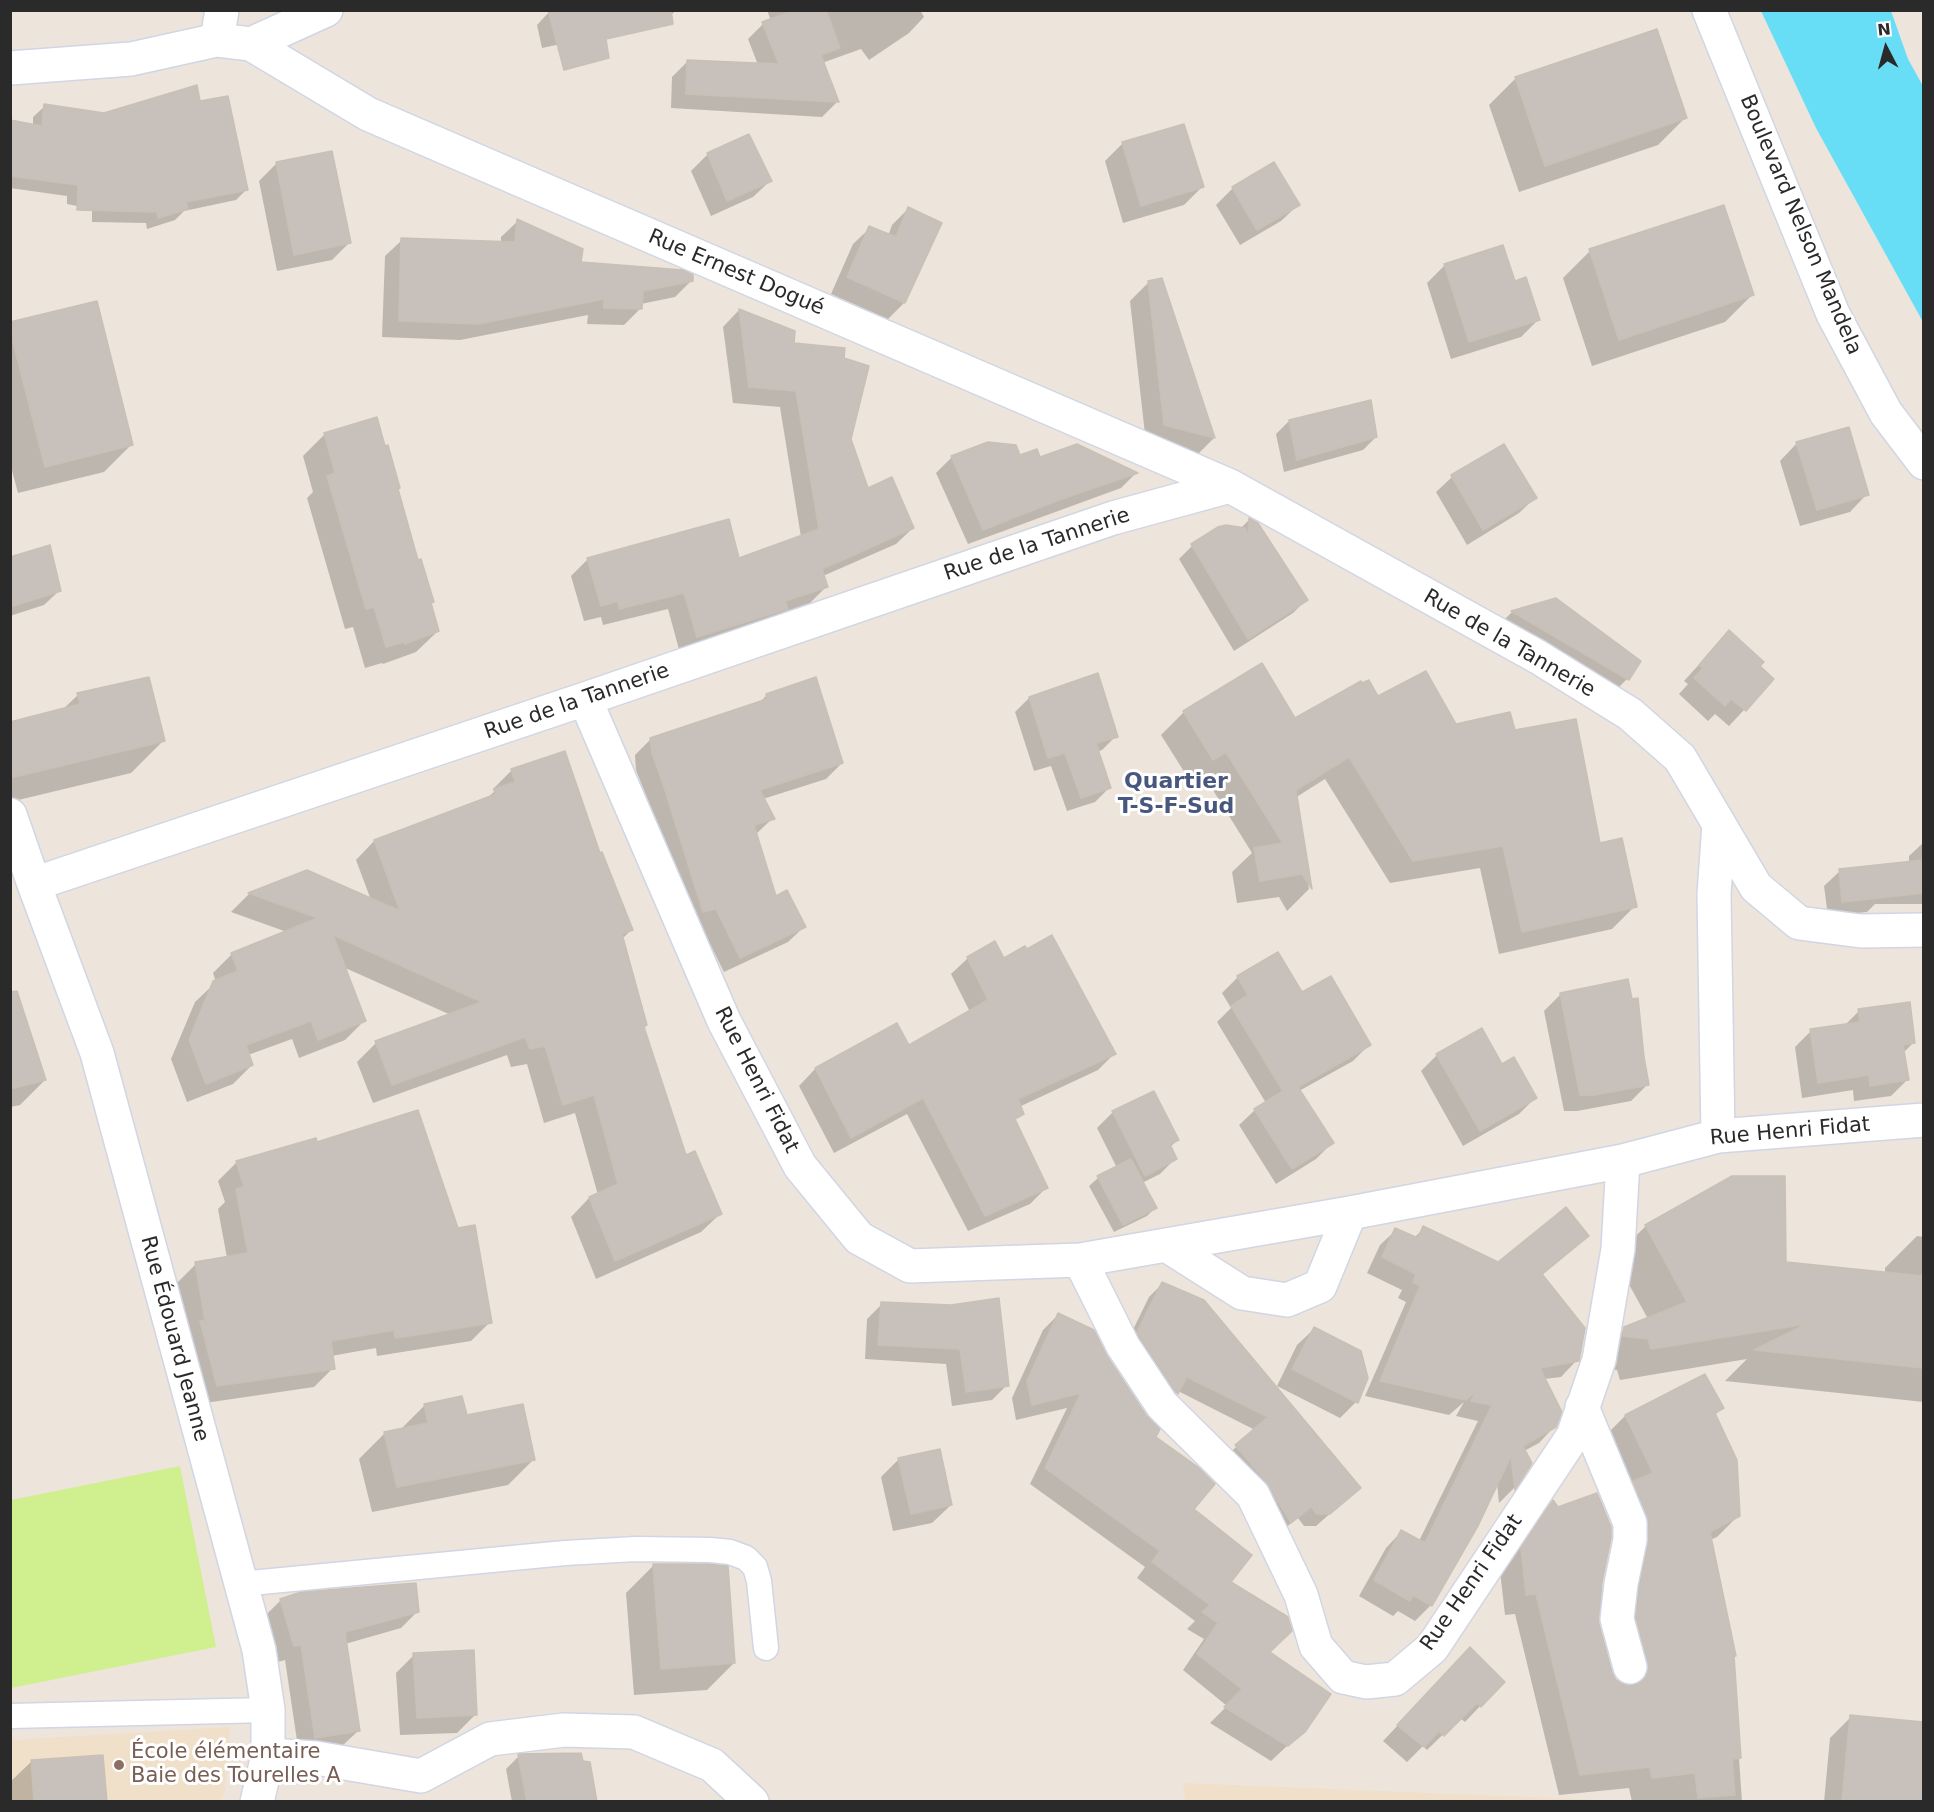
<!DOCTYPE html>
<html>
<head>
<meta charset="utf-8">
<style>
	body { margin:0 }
	#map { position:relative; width:1934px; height:1812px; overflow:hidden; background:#ede4db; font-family:"DejaVu Sans",sans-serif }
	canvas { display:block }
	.frame { position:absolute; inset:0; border:12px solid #2a2a2a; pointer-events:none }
	.north { position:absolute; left:1856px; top:18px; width:60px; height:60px; -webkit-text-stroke:4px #fff; paint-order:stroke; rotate:354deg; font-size:16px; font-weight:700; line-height:24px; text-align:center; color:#2a2a2a }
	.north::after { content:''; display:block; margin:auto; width:21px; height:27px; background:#2a2a2a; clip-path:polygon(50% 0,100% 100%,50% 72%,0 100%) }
</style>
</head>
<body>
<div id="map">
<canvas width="1934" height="1812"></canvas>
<div class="frame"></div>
<div class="north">N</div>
</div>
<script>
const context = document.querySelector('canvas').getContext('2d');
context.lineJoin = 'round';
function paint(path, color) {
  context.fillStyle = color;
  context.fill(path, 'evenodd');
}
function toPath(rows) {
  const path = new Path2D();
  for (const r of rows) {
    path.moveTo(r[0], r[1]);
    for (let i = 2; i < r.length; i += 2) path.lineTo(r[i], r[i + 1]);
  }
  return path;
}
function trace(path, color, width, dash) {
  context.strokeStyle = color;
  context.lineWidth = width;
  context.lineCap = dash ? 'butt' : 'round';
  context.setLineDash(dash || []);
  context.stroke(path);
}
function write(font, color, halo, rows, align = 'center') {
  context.font = font + ' "DejaVu Sans",sans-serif';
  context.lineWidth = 6;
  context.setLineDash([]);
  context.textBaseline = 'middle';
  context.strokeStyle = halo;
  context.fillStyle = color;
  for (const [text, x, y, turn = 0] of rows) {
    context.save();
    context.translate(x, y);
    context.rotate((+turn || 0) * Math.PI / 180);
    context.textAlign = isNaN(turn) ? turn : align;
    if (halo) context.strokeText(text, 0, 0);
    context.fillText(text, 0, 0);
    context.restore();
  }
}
paint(toPath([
	[230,1727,225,1790,221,1801,11,1802,11,1740],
	[1183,1783,1628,1801,1185,1802]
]), '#f0e0ca');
paint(toPath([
	[180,1466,216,1647,11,1688,11,1500]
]), '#d0ef8f');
paint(toPath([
	[1761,11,1891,11,1908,59,1923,86,1923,322,1816,128]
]), '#68def6');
paint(toPath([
	[551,10,676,10,665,22,542,48,537,25],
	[767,10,920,10,924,17,909,33,869,60,861,49,822,63,837,102,822,117,671,108,672,77,688,61,758,65,748,39,763,24,771,21],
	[1516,78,1685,118,1658,145,1519,192,1489,105],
	[199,103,247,189,236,200,184,211,175,220,147,229,146,223,92,222,92,209,67,204,67,196,10,188,10,121,33,126,33,117,45,106,104,115],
	[1123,143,1202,187,1184,205,1123,223,1105,161],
	[708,154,770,181,753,197,711,216,691,171],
	[276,164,349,243,332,260,277,271,259,181],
	[1274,164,1298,205,1281,221,1240,245,1216,205,1233,188],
	[908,209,904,303,888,319,831,294,853,244,870,228,888,236,892,225],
	[518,221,579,264,692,280,675,297,641,304,641,308,624,325,587,324,588,315,460,340,382,337,385,256,402,240,501,243,501,237],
	[1590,251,1752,295,1725,322,1592,366,1563,278],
	[1445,265,1514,282,1539,319,1521,337,1451,359,1427,283],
	[1161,280,1214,438,1196,456,1146,443,1130,301,1148,283],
	[739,310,793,332,792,344,842,359,849,439,867,490,913,528,896,544,823,576,826,587,810,603,784,612,770,625,680,653,668,609,603,625,601,617,584,621,571,576,588,559,738,560,801,537,780,407,733,403,723,327],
	[10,324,131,445,104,472,18,493,10,463],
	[376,419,438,631,416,652,383,664,382,663,365,668,353,627,345,629,307,498,313,492,303,456,324,435],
	[1289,421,1376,437,1363,450,1284,472,1276,434],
	[1797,443,1867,494,1850,512,1800,526,1780,461],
	[1503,446,1535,498,1519,513,1467,545,1436,492,1452,477],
	[952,457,1019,457,1136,473,1121,488,968,544,936,473],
	[1249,520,1306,600,1293,613,1234,651,1179,559,1192,546,1240,529],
	[10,558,60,590,44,605,10,616],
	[1556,600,1639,662,1627,679,1609,697,1495,629,1512,612],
	[1714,648,1758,667,1772,680,1729,726,1715,714,1708,721,1679,694,1688,684,1684,681],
	[78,695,163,741,131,773,10,802,10,724,62,710],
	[767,695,842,763,826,779,763,799,773,818,755,835,775,898,804,927,788,942,724,972,700,924,687,927,649,803,636,770,635,755,651,739,759,703],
	[1029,698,1116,736,1102,750,1097,752,1109,788,1095,802,1067,811,1051,766,1034,771,1015,712],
	[1377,698,1455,726,1514,732,1598,845,1635,906,1612,929,1499,954,1480,868,1390,883,1325,779,1295,798,1309,889,1287,911,1279,897,1237,903,1232,872,1252,853,1203,774,1190,781,1161,735,1184,712,1295,720],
	[512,770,599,855,631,930,622,939,642,1028,685,1157,720,1214,701,1232,596,1279,571,1217,589,1198,598,1195,575,1113,544,1123,527,1064,511,1067,507,1055,373,1103,357,1062,376,1043,451,1015,343,967,364,1021,345,1040,299,1058,292,1039,248,1055,252,1065,233,1084,187,1102,171,1059,195,1002,216,982,213,973,232,954,287,932,231,912,249,894,307,872,371,900,356,860,374,841,486,799,494,792,493,789],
	[1924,842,1924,904,1875,904,1867,912,1828,916,1824,886,1840,871,1909,863,1909,856],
	[1278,954,1302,994,1369,1045,1353,1061,1299,1091,1332,1143,1316,1159,1276,1184,1239,1125,1255,1110,1266,1103,1217,1022,1231,1008,1222,993,1237,978],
	[968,958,1003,960,1114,1054,1098,1070,1019,1107,1022,1113,1014,1121,1046,1188,1030,1204,968,1231,907,1114,834,1153,799,1086,815,1069,897,1025,908,1047,970,1012,951,974],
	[1626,980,1648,1084,1631,1101,1577,1111,1564,1111,1544,1011,1560,995],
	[10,1010,45,1080,20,1105,10,1107],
	[1859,1011,1914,1042,1903,1053,1907,1080,1891,1096,1854,1101,1853,1090,1802,1098,1795,1047,1811,1031,1844,1026],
	[1437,1055,1502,1066,1535,1098,1519,1114,1463,1146,1421,1071],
	[1113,1112,1178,1140,1170,1147,1176,1158,1160,1174,1142,1183,1155,1208,1147,1216,1114,1232,1089,1186,1098,1178,1117,1168,1097,1128],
	[316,1143,490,1322,471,1341,377,1356,376,1348,331,1356,333,1368,314,1387,198,1404,177,1283,196,1264,227,1258,218,1209,225,1202,218,1181,237,1162],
	[1646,1226,1785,1263,1885,1274,1885,1268,1917,1236,1924,1237,1924,1402,1725,1381,1747,1359,1620,1380,1617,1370,1592,1367,1593,1359,1625,1328,1648,1319,1614,1257],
	[1424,1228,1498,1264,1587,1235,1571,1251,1541,1276,1577,1360,1561,1377,1544,1379,1555,1426,1539,1443,1524,1451,1531,1463,1513,1489,1499,1503,1497,1483,1431,1605,1415,1621,1398,1611,1393,1616,1359,1596,1386,1548,1401,1532,1419,1541,1478,1421,1456,1416,1464,1402,1449,1415,1365,1396,1406,1302,1398,1298,1402,1290,1367,1273,1380,1245,1396,1230,1414,1238],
	[1162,1284,1359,1488,1316,1526,1304,1526,1298,1518,1277,1534,1223,1459,1255,1430,1178,1391,1164,1406,1125,1346,1149,1297],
	[882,1304,951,1306,1007,1385,992,1400,952,1406,946,1364,865,1359,867,1319],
	[1059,1314,1106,1357,1154,1437,1229,1582,1269,1652,1303,1731,1271,1761,1210,1723,1227,1706,1183,1670,1204,1639,1187,1629,1195,1621,1137,1578,1145,1567,1030,1484,1067,1408,1016,1420,1012,1398,1043,1330],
	[1314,1329,1356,1402,1340,1418,1277,1386,1297,1345],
	[425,1405,466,1417,534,1459,508,1485,372,1512,359,1459,385,1433,400,1430],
	[1722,1408,1715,1415,1739,1515,1717,1537,1710,1540,1732,1657,1742,1802,1632,1802,1629,1788,1559,1795,1515,1614,1505,1615,1500,1571,1532,1523,1553,1502,1601,1582,1597,1624,1611,1672,1615,1681,1628,1687,1616,1639,1628,1566,1604,1437,1625,1416],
	[899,1459,951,1505,932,1523,893,1531,881,1477],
	[653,1566,734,1663,707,1690,634,1695,626,1593],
	[281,1600,418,1611,401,1628,345,1644,358,1731,341,1747,299,1754,285,1660,278,1662,264,1617],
	[414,1655,475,1715,457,1733,400,1735,396,1673],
	[1455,1665,1503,1682,1465,1722,1460,1718,1427,1750,1423,1746,1407,1762,1383,1741],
	[1851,1717,1924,1723,1924,1802,1824,1802,1830,1738],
	[519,1756,596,1802,512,1802,506,1769],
	[31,1762,105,1802,10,1802,10,1782]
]), '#0003');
const building = toPath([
	[548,10,671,10,673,24,606,39,609,58,564,70,548,10],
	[795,10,826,10,840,48,821,55,839,102,686,94,687,60,779,64,762,22,795,10],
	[1657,29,1687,118,1545,166,1515,77,1657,29],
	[197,85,200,101,228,96,248,190,186,202,188,209,158,218,157,212,77,210,78,185,10,176,10,120,42,126,44,104,104,113,197,85],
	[1184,124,1204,187,1141,206,1122,142,1184,124],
	[749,134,772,181,727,201,707,153,749,134],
	[332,151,351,243,294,255,276,162,332,151],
	[1274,162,1300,205,1257,230,1232,187,1274,162],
	[1724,205,1754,295,1619,340,1589,249,1724,205],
	[908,207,942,223,905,303,847,277,869,226,896,237,908,207],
	[517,219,583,249,581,262,683,270,693,275,693,281,643,291,642,309,604,308,604,299,478,324,399,321,401,238,515,242,517,219],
	[1503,245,1515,281,1526,277,1540,320,1469,342,1444,264,1503,245],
	[1162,278,1215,438,1164,425,1148,281,1162,278],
	[97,301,133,445,45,467,10,330,10,322,97,301],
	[739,309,795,331,794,343,845,348,844,358,869,366,851,439,868,488,892,477,914,528,822,569,828,587,785,601,788,609,697,637,684,593,619,609,618,601,601,606,587,558,729,519,739,558,819,529,796,391,749,387,739,309],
	[1371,400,1377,437,1297,460,1289,420,1371,400],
	[377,417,385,446,388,445,400,488,398,489,418,560,421,559,434,602,431,603,439,631,405,644,404,642,386,647,374,607,366,609,327,476,335,473,324,433,377,417],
	[1849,427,1869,495,1817,510,1796,442,1849,427],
	[988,442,1016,445,1020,455,1037,449,1040,457,1077,444,1138,473,1056,501,983,530,951,456,988,442],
	[1504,444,1537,498,1483,530,1451,475,1504,444],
	[1249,518,1258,523,1308,600,1248,639,1191,544,1218,527,1226,525,1245,528,1248,537,1249,518],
	[50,545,61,591,10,607,10,557,50,545],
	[1556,598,1641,661,1629,680,1511,611,1556,598],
	[1729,630,1764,662,1760,666,1774,679,1746,711,1731,699,1725,706,1694,678,1703,668,1699,665,1729,630],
	[1262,663,1295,718,1361,681,1362,683,1369,680,1378,696,1426,671,1456,724,1510,712,1515,730,1576,719,1600,843,1622,838,1637,907,1522,932,1503,846,1413,861,1349,757,1296,790,1312,889,1302,874,1260,881,1254,848,1283,843,1226,752,1213,760,1183,711,1262,663],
	[1098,673,1118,737,1096,743,1111,788,1081,798,1065,753,1048,758,1029,697,1098,673],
	[149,677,165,741,10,778,10,722,80,704,77,693,149,677],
	[816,677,843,763,760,790,775,819,754,825,776,896,787,890,806,927,740,958,716,909,703,912,664,787,652,753,650,738,767,699,766,694,816,677],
	[565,751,600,853,602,852,633,930,622,934,647,1025,644,1027,686,1155,695,1151,722,1214,615,1261,589,1197,618,1184,594,1095,563,1105,545,1046,530,1049,525,1037,392,1085,375,1041,482,1002,333,935,366,1021,318,1040,311,1021,246,1045,253,1065,206,1084,189,1040,213,981,238,971,231,953,318,918,248,893,307,870,400,911,374,840,496,794,494,789,515,782,511,769,565,751],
	[1923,860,1923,893,1842,902,1839,869,1923,860],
	[1052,935,1116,1054,1018,1099,1024,1114,1015,1119,1048,1188,985,1216,923,1098,851,1138,815,1068,897,1023,909,1045,988,1000,967,957,995,941,1004,958,1025,946,1027,949,1052,935],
	[1278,952,1302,992,1331,976,1371,1045,1298,1087,1334,1143,1292,1169,1254,1109,1283,1091,1231,1006,1248,995,1237,976,1278,952],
	[1628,979,1632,999,1638,998,1644,1057,1649,1085,1594,1095,1580,1095,1560,993,1628,979],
	[17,991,46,1080,10,1089,10,992,17,991],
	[1910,1002,1915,1043,1903,1045,1909,1080,1870,1086,1869,1075,1818,1083,1810,1029,1860,1022,1858,1009,1910,1002],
	[1482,1028,1502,1064,1514,1057,1537,1098,1480,1131,1436,1054,1482,1028],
	[1154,1091,1179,1140,1170,1144,1177,1159,1145,1176,1112,1111,1154,1091],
	[418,1110,458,1228,475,1225,492,1323,395,1338,394,1330,331,1341,335,1369,217,1386,200,1321,205,1320,195,1262,248,1253,236,1189,244,1187,236,1161,316,1138,317,1142,418,1110],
	[1131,1159,1157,1208,1123,1225,1097,1176,1131,1159],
	[1732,1176,1785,1176,1786,1262,1923,1276,1923,1368,1754,1350,1807,1324,1651,1349,1648,1339,1622,1336,1624,1327,1687,1302,1645,1225,1732,1176],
	[1566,1207,1589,1236,1542,1274,1585,1328,1579,1361,1540,1368,1562,1412,1556,1427,1523,1446,1532,1463,1515,1490,1511,1456,1478,1526,1432,1606,1413,1595,1410,1601,1374,1580,1401,1530,1425,1543,1492,1405,1471,1401,1476,1391,1466,1400,1380,1381,1420,1286,1413,1282,1416,1274,1382,1257,1395,1228,1418,1238,1423,1226,1498,1262,1566,1207],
	[1162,1282,1204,1300,1361,1488,1330,1514,1317,1514,1311,1507,1291,1523,1266,1482,1235,1445,1268,1417,1187,1377,1178,1394,1177,1393,1137,1332,1162,1282],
	[999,1298,1009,1386,966,1392,960,1349,878,1345,881,1302,951,1305,999,1298],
	[1058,1313,1094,1330,1107,1356,1146,1415,1160,1429,1156,1437,1198,1467,1215,1484,1194,1509,1252,1555,1231,1582,1288,1617,1292,1631,1270,1652,1331,1694,1305,1732,1288,1746,1224,1707,1242,1689,1197,1654,1218,1623,1202,1612,1210,1605,1152,1562,1160,1551,1045,1468,1081,1393,1032,1405,1027,1381,1058,1313],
	[1314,1327,1361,1351,1368,1378,1358,1403,1292,1369,1314,1327],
	[1705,1374,1724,1408,1715,1413,1737,1460,1740,1516,1710,1532,1736,1656,1734,1656,1741,1758,1732,1759,1735,1795,1698,1798,1695,1773,1652,1778,1650,1767,1580,1775,1536,1594,1526,1595,1521,1548,1553,1500,1558,1507,1597,1493,1611,1527,1611,1538,1602,1582,1599,1624,1612,1672,1616,1680,1626,1685,1635,1685,1643,1681,1648,1672,1648,1663,1636,1618,1640,1587,1648,1544,1649,1523,1633,1481,1653,1473,1625,1415,1705,1374],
	[462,1396,467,1415,523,1404,535,1460,397,1487,384,1432,428,1423,424,1404,462,1396],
	[940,1449,952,1505,911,1514,898,1458,940,1449],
	[653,1564,709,1564,728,1566,735,1663,661,1669,653,1564],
	[416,1583,419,1612,345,1632,360,1731,315,1738,301,1645,294,1646,280,1599,301,1592,416,1583],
	[1470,1647,1505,1682,1481,1707,1477,1703,1444,1736,1439,1731,1424,1747,1397,1725,1470,1647],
	[474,1650,477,1715,417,1718,413,1653,474,1650],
	[1850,1715,1923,1722,1923,1802,1842,1802,1850,1715],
	[581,1753,583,1761,590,1762,597,1802,527,1802,518,1754,581,1753],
	[103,1755,107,1802,34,1802,31,1760,103,1755]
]);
paint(building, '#c8c1bb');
trace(building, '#c9c0b5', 1.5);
const lane = toPath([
	[240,1584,565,1553,636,1549,710,1550,730,1552,746,1558,755,1567,759,1581,766,1648],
	[10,1716,268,1710]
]);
const street = toPath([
	[217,40,222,10],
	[251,44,368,114,1230,486,1538,657,1630,714,1680,758,1756,887,1799,923,1861,931,1924,930],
	[10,68,131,59,217,40,251,44,326,10],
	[585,699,724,1021,800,1166,859,1238,910,1266,1080,1260,1350,1213,1623,1161,1718,1136,1924,1120],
	[10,815,34,884,97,1053,259,1650,268,1710,268,1755,257,1802],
	[34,884,585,699,1113,518,1230,486],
	[1718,1136,1714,894,1719,824],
	[1168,1246,1242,1293,1287,1300,1320,1286,1350,1213],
	[1080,1260,1123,1346,1162,1405,1253,1495,1301,1595,1316,1646,1343,1677,1366,1682,1395,1679,1432,1648,1573,1436,1599,1360,1618,1249,1623,1161],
	[1582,1407,1630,1523,1630,1540,1621,1584,1617,1619,1630,1667],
	[268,1755,316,1758,421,1776,490,1739,564,1730,634,1732,712,1765,752,1802]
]);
const secondary = toPath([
	[1709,10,1833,314,1886,413,1924,463]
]);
trace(lane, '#d0d6e4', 27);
trace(street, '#d0d6e4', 36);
trace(secondary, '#d0d6e4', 36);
trace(lane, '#fff', 24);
trace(street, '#fff', 33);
trace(secondary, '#fff', 33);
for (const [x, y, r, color] of [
	[119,1765,6,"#8d6e63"]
]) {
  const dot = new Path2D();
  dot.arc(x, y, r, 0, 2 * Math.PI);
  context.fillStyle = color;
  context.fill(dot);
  trace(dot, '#fff', 2);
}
write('21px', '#2a2a2a', '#fff', [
	["Boulevard Nelson Mandela",1800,225,67],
	["Rue Ernest Dogué",736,273,23],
	["Rue de la Tannerie",1037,545,-18],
	["Rue de la Tannerie",1509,644,30],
	["Rue de la Tannerie",577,702,-19],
	["Rue Henri Fidat",756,1080,63],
	["Rue Henri Fidat",1790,1132,-5],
	["Rue Édouard Jeanne",174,1339,75],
	["Rue Henri Fidat",1472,1583,-55]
]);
write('21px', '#785e54', '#fff', [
	["École élémentaire",131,1753],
	["Baie des Tourelles A",131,1777]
], 'left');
write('bold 22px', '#48577e', '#fff', [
	["Quartier",1176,782],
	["T-S-F-Sud",1176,807]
]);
</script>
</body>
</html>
